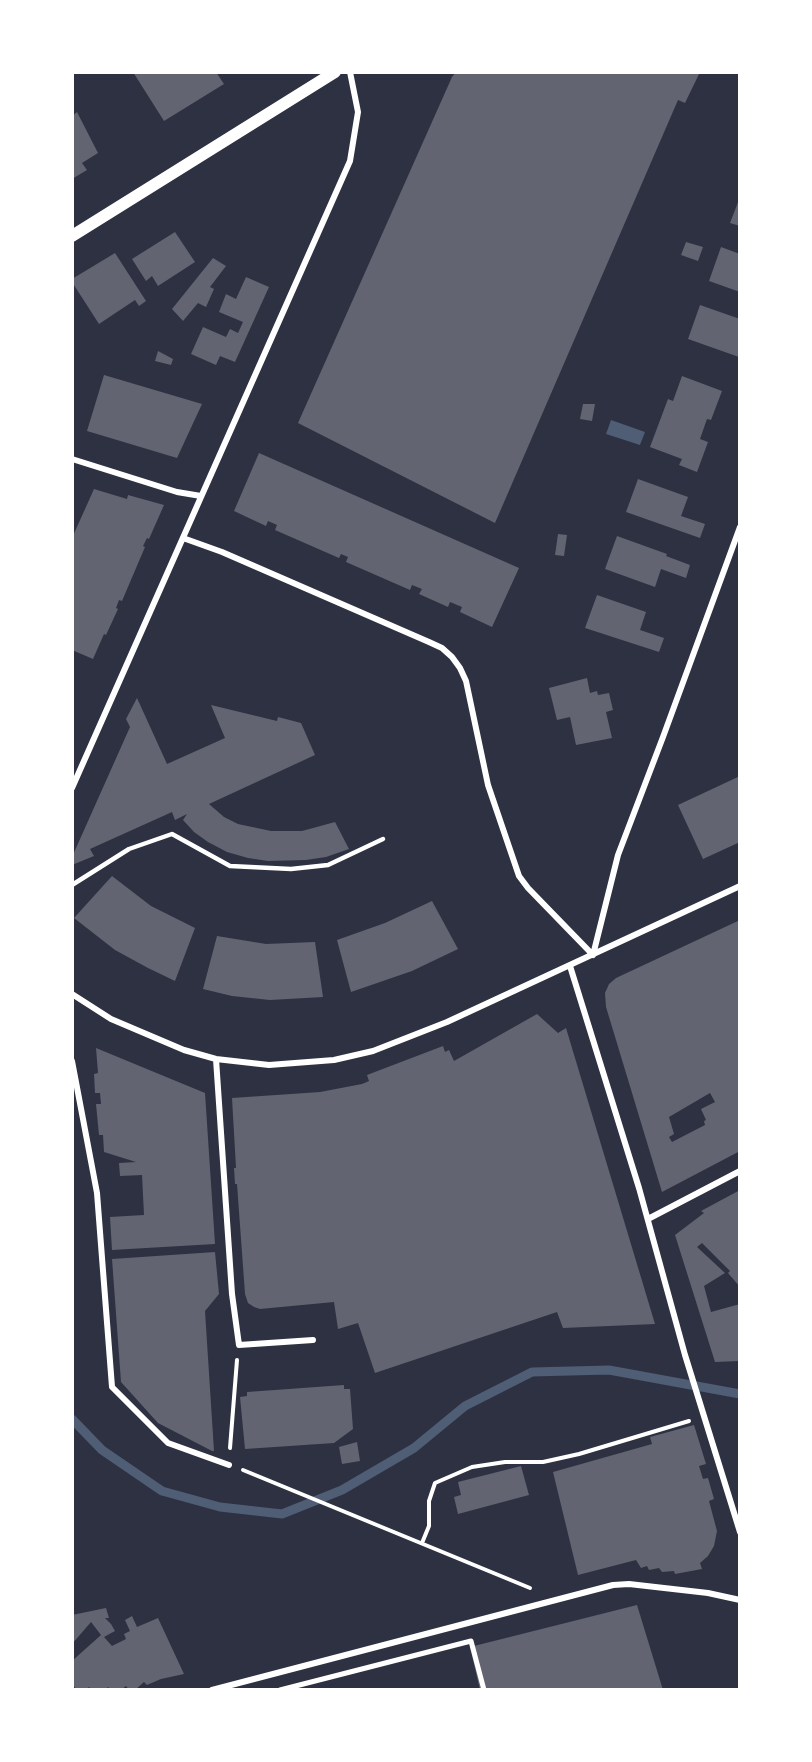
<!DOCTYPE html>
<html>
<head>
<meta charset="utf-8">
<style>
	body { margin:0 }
	#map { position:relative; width:812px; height:1762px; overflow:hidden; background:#2d3142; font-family:"Source Sans 3",sans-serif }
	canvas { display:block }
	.frame { position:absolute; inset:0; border:74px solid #fff; pointer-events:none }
</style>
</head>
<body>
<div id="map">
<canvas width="812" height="1762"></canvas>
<div class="frame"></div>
</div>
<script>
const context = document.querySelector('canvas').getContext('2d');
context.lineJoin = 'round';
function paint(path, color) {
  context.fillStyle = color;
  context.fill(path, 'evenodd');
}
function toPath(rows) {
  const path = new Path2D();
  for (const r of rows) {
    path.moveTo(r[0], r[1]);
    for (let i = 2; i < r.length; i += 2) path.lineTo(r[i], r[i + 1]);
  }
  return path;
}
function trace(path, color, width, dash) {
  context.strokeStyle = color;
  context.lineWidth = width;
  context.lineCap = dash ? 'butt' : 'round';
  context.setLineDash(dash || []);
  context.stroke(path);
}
paint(toPath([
	[611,420,645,432,640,445,606,434]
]), '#4f5d75');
trace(toPath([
	[72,1419,102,1450,162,1491,220,1507,282,1514,342,1490,414,1448,465,1406,532,1372,609,1370,740,1394]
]), '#4f5d75', 9);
paint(toPath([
	[133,72,216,72,224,84,164,121],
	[456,72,700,72,685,103,678,100,495,523,298,423,452,77],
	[77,112,98,153,82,163,87,170,72,179,72,116],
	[740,197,740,226,730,223],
	[175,232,195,262,158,286,152,276,146,281,132,259],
	[686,242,703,247,698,261,681,255],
	[721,247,740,254,740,292,709,281],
	[115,253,146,301,139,306,135,300,99,324,72,282,72,279],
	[213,258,226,266,210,287,214,289,206,307,198,303,183,321,172,309],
	[246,277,269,287,235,362,220,356,216,365,191,354,203,327,226,337,230,329,238,333,243,322,219,312,226,294,236,299],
	[700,305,740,319,739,357,688,339],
	[158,351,173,359,171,365,155,361],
	[104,375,202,404,177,458,87,431],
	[682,376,722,391,711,420,707,419,700,439,708,442,697,472,679,465,682,459,650,447,668,399,673,401],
	[583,404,595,404,592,421,580,419],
	[259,453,519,568,492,627,460,612,462,607,450,602,448,607,419,594,422,589,412,585,410,590,346,562,348,557,341,554,339,558,275,530,277,525,268,521,266,526,234,511],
	[638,479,688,497,681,516,705,524,700,538,626,512],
	[94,489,127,499,128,495,164,505,149,539,147,538,143,546,145,547,122,601,119,600,116,608,118,609,106,635,104,634,93,659,72,650,72,538],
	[558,534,567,535,564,556,555,555],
	[617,536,667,554,666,556,690,565,686,578,661,569,655,587,605,569],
	[597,595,646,612,640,630,664,638,659,652,585,628],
	[587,678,590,693,597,691,598,695,609,693,613,710,606,712,612,738,576,745,570,717,557,720,549,688],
	[137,698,167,764,225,738,211,705,277,721,278,717,301,723,315,755,209,804,224,817,238,824,271,831,302,831,335,822,349,849,326,857,306,860,268,861,248,858,227,852,208,842,194,832,183,820,187,814,175,820,172,812,90,849,94,856,72,865,72,857,130,727,126,719],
	[740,776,740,842,703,859,678,805],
	[112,876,151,906,195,928,175,981,148,968,115,950,74,918],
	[432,901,458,949,412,971,351,992,337,940,385,923],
	[740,920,740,1151,662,1192,606,1007,605,993,609,984,616,978],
	[710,1093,715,1102,701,1109,706,1120,704,1121,705,1125,672,1142,669,1137,674,1134,669,1117],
	[217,936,266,944,315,942,323,997,270,1000,232,996,203,989],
	[537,1014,558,1033,566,1028,655,1324,563,1328,557,1312,375,1373,358,1323,338,1329,334,1302,260,1309,254,1307,248,1303,245,1294,237,1184,235,1184,234,1168,236,1168,232,1098,320,1092,362,1084,369,1081,367,1075,443,1046,445,1052,449,1050,454,1061],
	[96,1048,205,1093,215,1244,112,1250,110,1217,144,1215,142,1175,120,1176,119,1163,136,1162,104,1152,103,1135,99,1135,96,1104,101,1104,100,1093,95,1093,94,1074,98,1073],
	[740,1190,740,1263,738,1265,740,1268,740,1287,728,1273,730,1271,702,1243,697,1247,725,1273,704,1286,711,1312,740,1304,740,1361,715,1362,675,1235,704,1213,701,1211],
	[215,1252,219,1294,205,1311,214,1451,212,1451,158,1423,121,1382,112,1259],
	[344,1385,344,1389,350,1389,353,1429,334,1443,245,1449,240,1397,247,1396,247,1392],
	[694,1425,706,1464,699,1466,703,1479,708,1478,714,1499,709,1501,717,1531,714,1546,708,1556,700,1563,702,1569,675,1574,674,1571,662,1572,659,1568,649,1570,647,1566,641,1568,636,1560,578,1575,553,1472,652,1444,650,1437],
	[357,1442,360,1461,342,1464,339,1447],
	[521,1466,529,1495,458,1514,454,1497,461,1495,458,1482],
	[637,1605,663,1690,480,1690,470,1647],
	[106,1608,109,1618,105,1618,111,1624,115,1631,104,1637,112,1646,126,1639,124,1634,130,1631,125,1620,132,1616,137,1627,158,1618,184,1674,161,1679,147,1685,144,1682,135,1690,129,1690,126,1686,121,1690,111,1690,108,1687,105,1690,92,1690,89,1687,86,1690,77,1690,72,1684,72,1661,101,1635,91,1622,72,1644,72,1615]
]), '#626471');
trace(toPath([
	[230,1448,237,1360],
	[243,1470,530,1588],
	[422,1543,429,1526,429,1501,435,1483,472,1467,505,1462,543,1462,579,1454,689,1421]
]), '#fff', 4);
trace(toPath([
	[72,885,129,849,172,834,230,866,291,869,328,865,383,839]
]), '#fff', 4.5);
trace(toPath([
	[280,1690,471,1641,484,1690]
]), '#fff', 5);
trace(toPath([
	[72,459,177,492,201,496],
	[183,538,222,552,429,642,442,648,452,657,460,668,466,681,488,785,519,876,528,888,593,955],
	[72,788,350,161,358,112,350,72],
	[593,955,618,855,663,737,740,527],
	[570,966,639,1188,685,1355,740,1532],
	[72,994,111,1019,184,1050,216,1059,269,1065,334,1060,373,1051,447,1022,740,886],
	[216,1059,232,1294,239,1345,313,1340],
	[72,1061,97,1193,112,1387,168,1443,229,1465],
	[648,1219,740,1171],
	[212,1690,613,1585,629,1584,708,1593,740,1600]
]), '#fff', 6);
trace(toPath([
	[72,236,335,72]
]), '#fff', 12);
</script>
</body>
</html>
